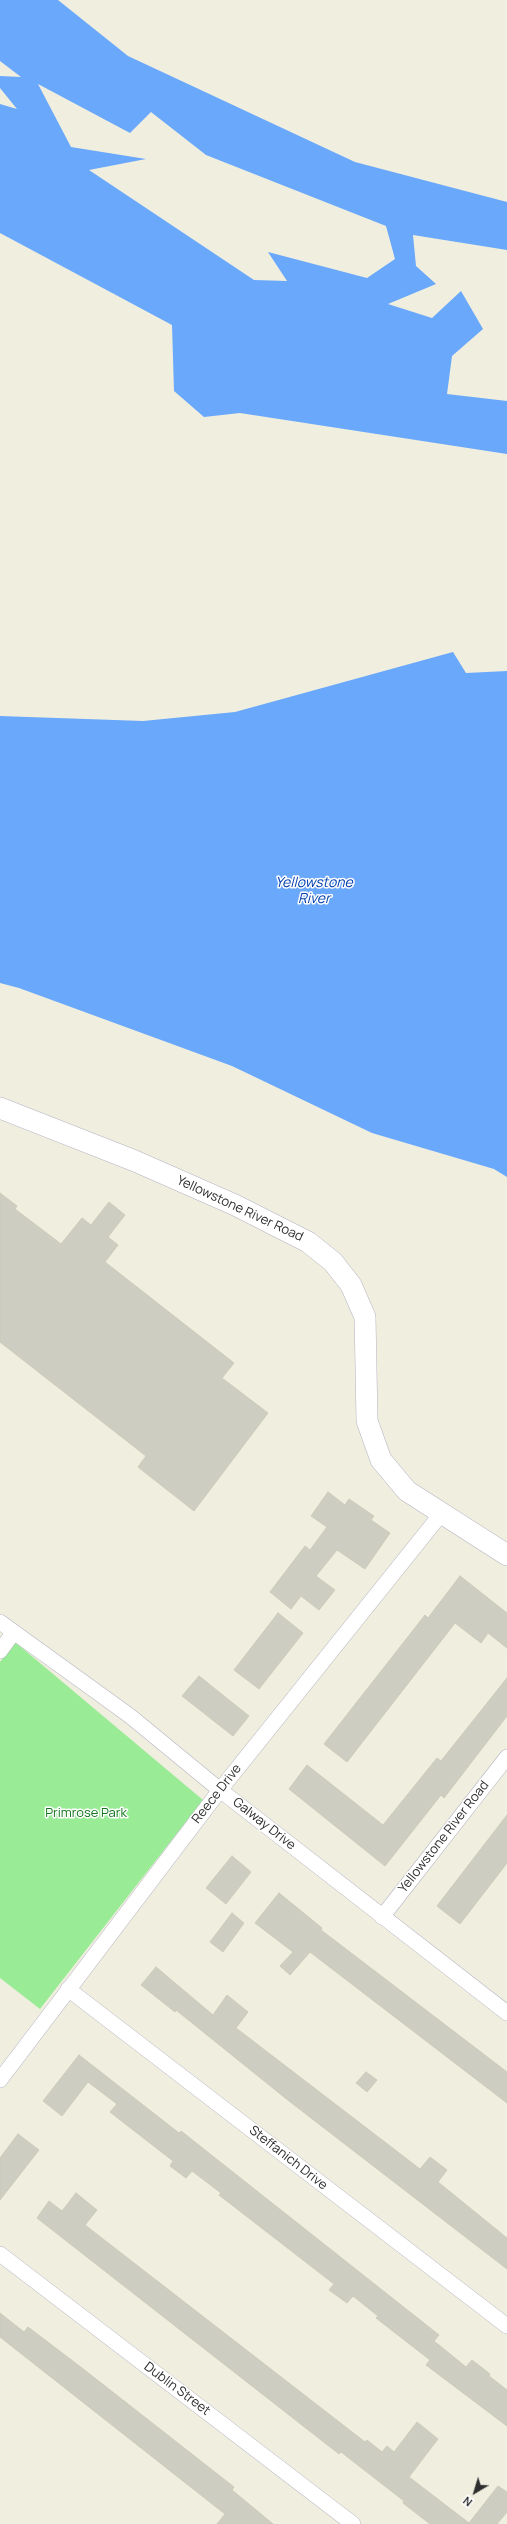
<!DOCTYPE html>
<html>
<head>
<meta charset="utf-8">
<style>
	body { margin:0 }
	#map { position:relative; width:507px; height:2524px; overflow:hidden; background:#f0eedf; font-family:Manrope,sans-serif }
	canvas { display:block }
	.north { position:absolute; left:455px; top:2472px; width:40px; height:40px; -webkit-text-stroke:3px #fff; paint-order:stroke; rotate:218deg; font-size:11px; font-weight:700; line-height:16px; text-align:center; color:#2d2d2d }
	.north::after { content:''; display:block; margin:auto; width:14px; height:18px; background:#2d2d2d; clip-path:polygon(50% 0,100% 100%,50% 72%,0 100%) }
</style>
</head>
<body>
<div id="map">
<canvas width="507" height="2524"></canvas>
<div class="north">N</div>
</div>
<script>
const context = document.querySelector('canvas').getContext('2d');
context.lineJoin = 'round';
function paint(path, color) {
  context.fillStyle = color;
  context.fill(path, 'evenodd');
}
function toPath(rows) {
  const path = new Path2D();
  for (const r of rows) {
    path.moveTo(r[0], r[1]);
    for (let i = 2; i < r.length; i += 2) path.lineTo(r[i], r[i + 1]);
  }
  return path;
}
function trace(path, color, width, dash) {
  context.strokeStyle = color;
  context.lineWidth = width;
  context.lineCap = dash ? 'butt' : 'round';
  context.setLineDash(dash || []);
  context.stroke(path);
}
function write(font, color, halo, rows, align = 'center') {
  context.font = font + ' Manrope,sans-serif';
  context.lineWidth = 3;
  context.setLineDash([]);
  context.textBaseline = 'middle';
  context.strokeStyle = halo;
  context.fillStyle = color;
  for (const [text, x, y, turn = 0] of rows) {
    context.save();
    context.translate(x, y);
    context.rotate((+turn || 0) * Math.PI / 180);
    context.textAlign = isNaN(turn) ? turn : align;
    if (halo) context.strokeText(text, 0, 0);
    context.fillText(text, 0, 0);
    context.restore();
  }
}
paint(toPath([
	[15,1642,203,1800,40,2009,0,1978,0,1662]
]), '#9aeb96');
paint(toPath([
	[0,0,58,0,128,56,355,162,507,202,507,250,413,235,416,266,436,284,388,304,432,318,461,291,483,329,452,356,447,394,507,401,507,454,240,413,204,417,174,391,172,325,0,233,0,104,17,109,0,88,0,76,21,77,0,61],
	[38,84,130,133,151,112,206,155,386,226,395,259,367,278,268,252,287,281,254,280,89,170,146,159,71,147],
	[453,652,466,673,507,671,507,1177,494,1169,372,1133,232,1066,19,988,0,983,0,716,143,721,235,712]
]), '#69a8fb');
const building = toPath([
	[0,1193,17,1206,15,1209,61,1244,82,1218,91,1225,109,1202,125,1215,108,1237,118,1245,105,1262,234,1363,222,1378,268,1413,194,1511,138,1467,146,1456,0,1342,0,1193],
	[328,1492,345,1505,349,1499,374,1516,371,1520,390,1533,365,1569,337,1550,316,1576,335,1590,319,1610,301,1596,291,1609,270,1592,305,1546,310,1550,327,1527,311,1516,328,1492],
	[460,1576,507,1613,507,1648,488,1633,481,1643,455,1623,347,1762,324,1744,425,1615,428,1618,460,1576],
	[278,1613,303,1633,259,1689,234,1670,278,1613],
	[199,1676,249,1716,233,1736,182,1696,199,1676],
	[507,1678,507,1716,444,1798,441,1795,385,1866,289,1789,307,1765,383,1825,437,1758,441,1761,507,1678],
	[507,1815,507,1863,460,1924,437,1906,507,1815],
	[232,1856,251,1872,226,1904,206,1888,232,1856],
	[279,1893,322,1928,321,1930,507,2072,507,2103,310,1952,290,1975,280,1966,293,1952,255,1923,279,1893],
	[232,1913,244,1923,223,1952,210,1942,232,1913],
	[156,1967,213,2015,227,1995,248,2012,236,2028,420,2169,430,2157,447,2170,438,2182,507,2238,507,2269,289,2101,176,2010,175,2012,141,1985,156,1967],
	[79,2055,179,2133,181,2131,439,2335,434,2341,466,2367,472,2360,490,2374,489,2376,507,2390,507,2426,426,2365,430,2360,376,2318,378,2316,353,2296,347,2303,329,2290,334,2284,219,2195,221,2193,192,2171,186,2178,170,2166,173,2161,110,2112,117,2104,88,2082,62,2116,43,2101,79,2055],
	[366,2072,377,2080,367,2092,356,2083,366,2072],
	[18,2134,39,2150,0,2200,0,2158,18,2134],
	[76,2193,97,2210,85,2225,365,2442,367,2440,382,2452,387,2446,394,2452,417,2422,438,2439,409,2477,469,2523,498,2486,507,2492,507,2512,497,2524,430,2524,403,2503,404,2501,341,2452,339,2454,37,2218,49,2201,62,2211,76,2193],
	[0,2313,24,2332,28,2327,82,2368,234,2487,232,2490,273,2524,217,2524,225,2514,0,2337,0,2313]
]);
paint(building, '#cecdc1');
trace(building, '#cccbb8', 1);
const street = toPath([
	[0,1622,130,1716,220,1790,507,2013],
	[0,1651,14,1632],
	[382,1917,507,1757],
	[68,1989,507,2326],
	[0,2080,220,1790,441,1514],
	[0,2254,353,2524]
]);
const secondary = toPath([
	[0,1108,135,1161,235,1205,308,1242,333,1262,351,1285,365,1317,367,1421,381,1460,407,1491,507,1555]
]);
trace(street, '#b4b3c2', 16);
trace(secondary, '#b4b3c2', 22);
trace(street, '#fff', 15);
trace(secondary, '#fff', 21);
write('13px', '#2d2d2d', '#fff', [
	["Yellowstone River Road",240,1209,25],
	["Reece Drive",217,1794,-52],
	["Galway Drive",264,1824,38],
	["Yellowstone River Road",444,1837,-52],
	["Steffanich Drive",288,2158,38],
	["Dublin Street",177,2389,37]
]);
write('13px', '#13741d', '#fff', [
	["Primrose Park",86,1813]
]);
write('italic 14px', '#003eae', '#fff', [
	["Yellowstone",314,883],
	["River",314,899]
]);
</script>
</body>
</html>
